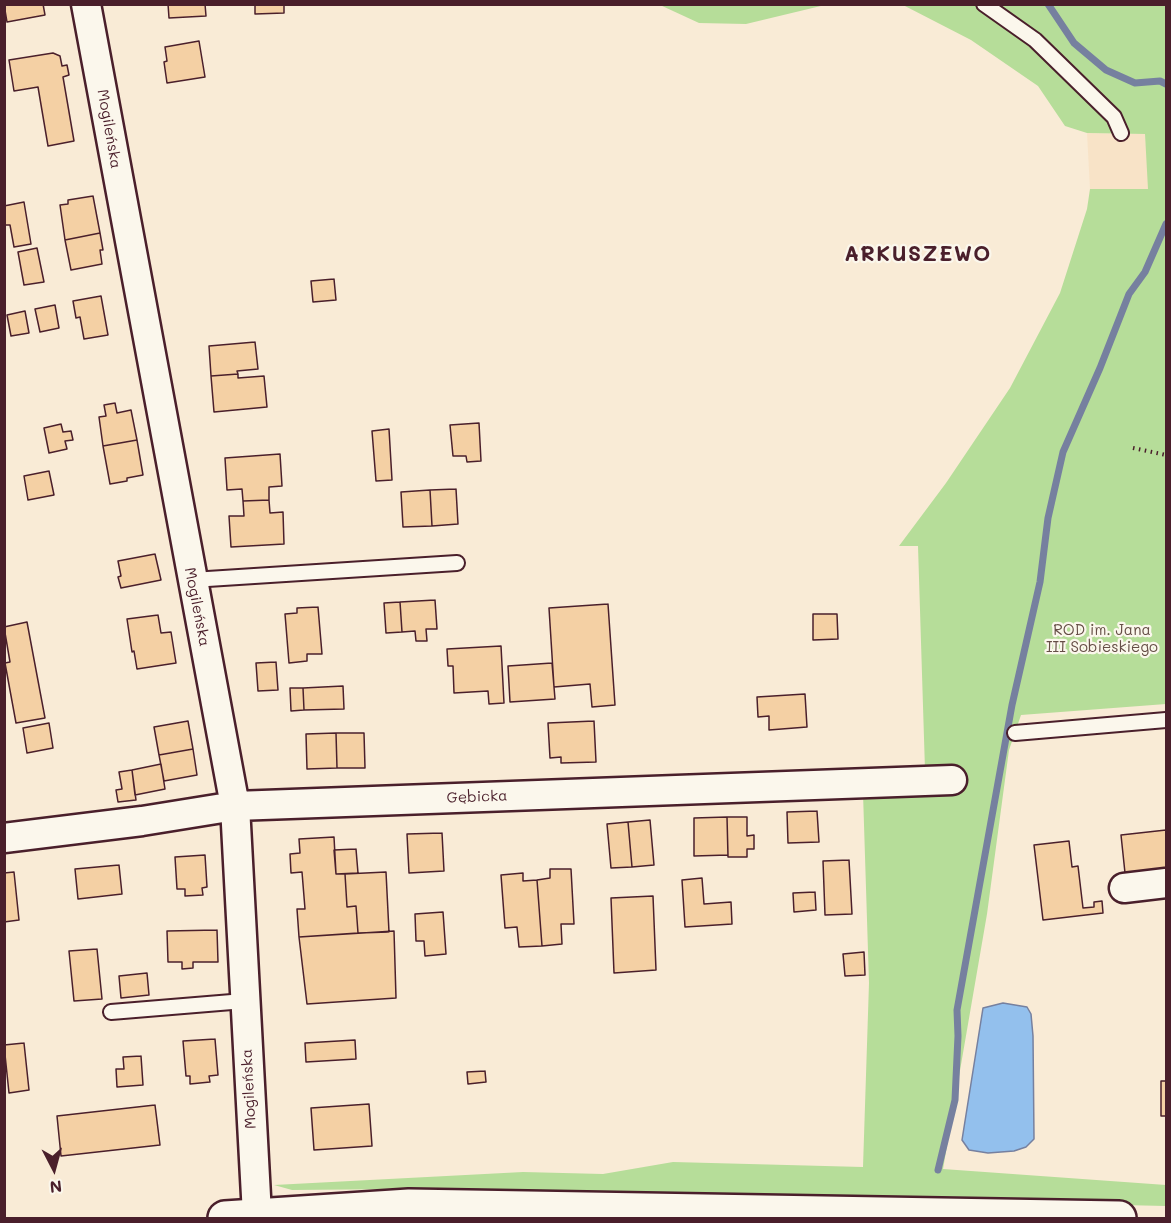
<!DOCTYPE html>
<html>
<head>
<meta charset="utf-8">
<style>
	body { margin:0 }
	#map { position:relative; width:1171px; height:1223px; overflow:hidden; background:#f9ebd6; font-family:Mali,sans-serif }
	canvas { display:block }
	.frame { position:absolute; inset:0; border:6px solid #4a1f2b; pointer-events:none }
	.north { position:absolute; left:24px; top:1139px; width:60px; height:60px; -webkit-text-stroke:4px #fbf7ec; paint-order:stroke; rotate:174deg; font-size:16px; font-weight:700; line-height:24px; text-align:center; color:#4a1f2b }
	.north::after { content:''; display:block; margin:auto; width:21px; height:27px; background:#4a1f2b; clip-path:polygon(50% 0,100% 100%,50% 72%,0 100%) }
</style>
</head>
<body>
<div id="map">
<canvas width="1171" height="1223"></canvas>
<div class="frame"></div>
<div class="north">N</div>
</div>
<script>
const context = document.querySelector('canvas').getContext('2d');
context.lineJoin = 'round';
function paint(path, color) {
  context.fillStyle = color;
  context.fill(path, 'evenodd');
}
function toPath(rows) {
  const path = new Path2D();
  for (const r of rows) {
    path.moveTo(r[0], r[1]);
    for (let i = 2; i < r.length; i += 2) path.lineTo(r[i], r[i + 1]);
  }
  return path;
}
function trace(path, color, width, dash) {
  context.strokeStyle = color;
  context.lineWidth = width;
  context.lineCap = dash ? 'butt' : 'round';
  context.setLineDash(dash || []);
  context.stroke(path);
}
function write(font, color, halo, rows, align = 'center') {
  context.font = font + ' Mali,sans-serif';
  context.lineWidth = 4.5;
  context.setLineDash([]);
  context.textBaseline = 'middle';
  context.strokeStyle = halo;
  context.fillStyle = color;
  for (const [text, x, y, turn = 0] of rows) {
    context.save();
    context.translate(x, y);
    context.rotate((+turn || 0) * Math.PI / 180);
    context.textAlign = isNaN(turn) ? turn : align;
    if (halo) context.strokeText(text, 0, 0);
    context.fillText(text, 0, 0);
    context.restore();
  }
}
paint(toPath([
	[1087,133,1145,134,1150,190,1090,189]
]), '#f8e3c7');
paint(toPath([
	[660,5,825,5,746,24,699,23],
	[903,5,1166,5,1166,704,1021,715,1009,750,987,914,943,1169,1166,1185,1166,1206,403,1189,292,1190,274,1185,523,1172,603,1174,673,1162,863,1167,869,983,863,793,959,795,958,768,925,770,918,546,899,546,946,483,1010,388,1060,293,1087,209,1090,189,1148,189,1145,134,1087,133,1065,126,1038,86,971,40]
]), '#b6dd99');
const water = toPath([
	[1003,1003,1027,1007,1031,1014,1033,1036,1034,1139,1026,1147,1014,1151,988,1153,969,1150,962,1140,983,1008,1003,1003]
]);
paint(water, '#93c0ed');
trace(water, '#76809f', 1.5);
trace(toPath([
	[1048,4,1074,43,1106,70,1135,83,1160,81,1166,84],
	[938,1170,955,1100,958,1036,957,1010,1012,705,1040,582,1048,518,1063,452,1100,368,1129,294,1145,272,1166,224]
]), '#76809f', 7);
const building = toPath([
	[4,4,43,4,45,15,7,22,4,4],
	[168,4,205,4,206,16,169,18,168,4],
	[255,4,284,4,284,13,255,14,255,4],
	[199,41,205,77,167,83,164,62,167,61,165,47,199,41],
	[53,53,60,56,62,66,67,65,69,75,63,77,74,141,48,146,38,87,14,91,9,60,53,53],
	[93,196,100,233,65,240,60,205,68,204,68,200,93,196],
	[24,202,31,244,14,247,10,225,4,225,4,206,24,202],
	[100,233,103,250,100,250,102,264,71,270,65,240,100,233],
	[37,248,44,282,24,285,18,252,37,248],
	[334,279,336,300,313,302,311,281,334,279],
	[101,296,108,335,84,339,80,317,76,318,73,301,101,296],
	[55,305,59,328,40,332,35,309,55,305],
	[25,311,29,333,11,336,7,315,25,311],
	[255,342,258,369,237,371,238,374,211,376,209,346,255,342],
	[238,374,238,378,264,376,267,407,214,412,211,376,238,374],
	[115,403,117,413,131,410,137,440,103,446,99,417,106,416,104,405,115,403],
	[479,423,481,461,467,462,466,456,453,456,450,425,479,423],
	[61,424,63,432,71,431,73,440,65,441,67,449,49,453,44,428,61,424],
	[389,429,392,480,376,481,372,431,389,429],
	[137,440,143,475,127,478,127,481,110,484,103,446,137,440],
	[280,454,282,486,269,487,269,500,243,501,242,489,227,490,225,458,280,454],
	[49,471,54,495,28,500,24,476,49,471],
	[456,489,458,524,432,526,430,490,456,489],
	[430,490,432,526,403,527,401,492,430,490],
	[269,500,270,513,283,512,284,544,231,547,229,516,244,516,243,501,269,500],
	[155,554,161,580,121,588,118,577,121,576,118,561,155,554],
	[435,600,437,629,426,629,427,641,416,641,415,631,402,632,400,602,435,600],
	[400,602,402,632,386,633,384,603,400,602],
	[608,604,615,705,592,707,590,684,554,687,549,608,608,604],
	[318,607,322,654,307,654,307,661,289,663,285,614,297,613,297,608,318,607],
	[813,614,837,614,838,639,813,640,813,614],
	[158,615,161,633,171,632,176,663,137,669,134,651,132,652,127,619,158,615],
	[27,622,45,718,16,723,5,663,10,662,4,627,27,622],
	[501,646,504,703,489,704,488,691,454,693,453,666,448,666,447,649,501,646],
	[276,662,278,690,258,691,256,663,276,662],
	[552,663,555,699,510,702,508,666,552,663],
	[343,686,344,709,304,710,303,688,343,686],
	[290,688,303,688,304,710,291,711,290,688],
	[805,694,807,727,769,730,769,716,758,717,757,697,805,694],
	[188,721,193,749,159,755,154,727,188,721],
	[594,721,596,762,561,763,561,757,550,758,548,723,594,721],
	[49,723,53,748,27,753,23,728,49,723],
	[336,733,337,768,307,769,306,734,336,733],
	[336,733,364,733,365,768,337,768,336,733],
	[193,749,197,775,164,781,159,755,193,749],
	[161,764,165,789,135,795,132,770,161,764],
	[132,770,136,800,118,802,116,790,122,789,119,772,132,770],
	[817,811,819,842,788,843,787,812,817,811],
	[727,817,747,817,747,836,754,835,754,849,747,849,747,857,728,857,727,817],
	[727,817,728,855,694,856,694,818,727,817],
	[650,820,654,865,632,867,628,822,650,820],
	[628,822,632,867,611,868,607,824,628,822],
	[1166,830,1166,869,1125,873,1121,835,1166,830],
	[442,833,444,871,409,873,407,834,442,833],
	[334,837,336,874,345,874,347,907,356,906,358,933,299,937,297,909,305,909,302,872,291,873,290,854,300,853,299,839,334,837],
	[1069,841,1072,867,1078,866,1083,908,1094,907,1094,902,1102,901,1103,913,1043,920,1034,845,1069,841],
	[356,849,358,873,336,874,334,850,356,849],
	[205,855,207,887,202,888,203,895,185,896,185,889,177,889,175,857,205,855],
	[849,860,852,914,825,915,823,861,849,860],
	[119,865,122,894,78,899,75,869,119,865],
	[550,869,571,869,574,924,561,924,562,944,542,946,537,880,550,878,550,869],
	[14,872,19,920,4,922,4,873,14,872],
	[386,872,389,932,358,933,356,906,347,907,345,874,386,872],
	[523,873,523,881,537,880,542,946,519,947,517,927,505,928,501,875,523,873],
	[702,878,704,904,731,902,732,924,685,927,682,880,702,878],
	[815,892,816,910,794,912,793,893,815,892],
	[653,896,656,970,614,973,611,898,653,896],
	[443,912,446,954,425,956,424,941,416,941,415,914,443,912],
	[217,930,218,962,193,962,193,968,182,969,182,962,168,962,167,931,217,930],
	[394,931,396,998,307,1004,299,937,394,931],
	[97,949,102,999,74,1001,69,951,97,949],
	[864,952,865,975,845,976,843,954,864,952],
	[147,973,149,995,121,998,119,976,147,973],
	[215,1039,218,1075,209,1076,210,1082,190,1084,190,1076,186,1076,183,1041,215,1039],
	[355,1040,356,1059,306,1062,305,1043,355,1040],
	[24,1043,29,1090,9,1093,4,1045,24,1043],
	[141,1056,143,1085,117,1087,116,1069,124,1069,123,1057,141,1056],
	[485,1071,486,1082,468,1084,467,1072,485,1071],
	[1161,1081,1166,1081,1166,1116,1161,1116,1161,1081],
	[369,1104,372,1146,314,1150,311,1108,369,1104],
	[155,1105,160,1145,61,1156,57,1116,155,1105]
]);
paint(building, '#f4d0a4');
trace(building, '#4a1f2b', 1.5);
const lane = toPath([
	[984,4,1035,40,1114,117,1121,133],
	[192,580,457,563],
	[1015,733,1166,720],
	[111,1012,244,1001]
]);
const street = toPath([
	[86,4,235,806,257,1215],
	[4,838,142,821,235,806,952,780],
	[1124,888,1166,883]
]);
const secondary = toPath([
	[225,1218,409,1206,1119,1218]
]);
trace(lane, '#4a1f2b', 18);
trace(street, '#4a1f2b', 33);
trace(secondary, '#4a1f2b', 38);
trace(toPath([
	[1133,448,1166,455]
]), '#4a1f2b', 4, [1.5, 4.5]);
trace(lane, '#fbf7ec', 14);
trace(street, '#fbf7ec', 28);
trace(secondary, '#fbf7ec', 33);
write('15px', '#4a1f2b', '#fbf7ec', [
	["Mogileńska",109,129,80],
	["Mogileńska",197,607,79],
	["Gębicka",477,797,-2],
	["Mogileńska",249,1089,-93]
]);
write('15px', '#654e46', '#fbf7ec', [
	["ROD im. Jana",1102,630],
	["III Sobieskiego",1102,647]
]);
context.letterSpacing = '1.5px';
write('bold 21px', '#4a1f2b', '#fbf7ec', [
	["ARKUSZEWO",918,255]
]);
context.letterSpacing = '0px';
</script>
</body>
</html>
